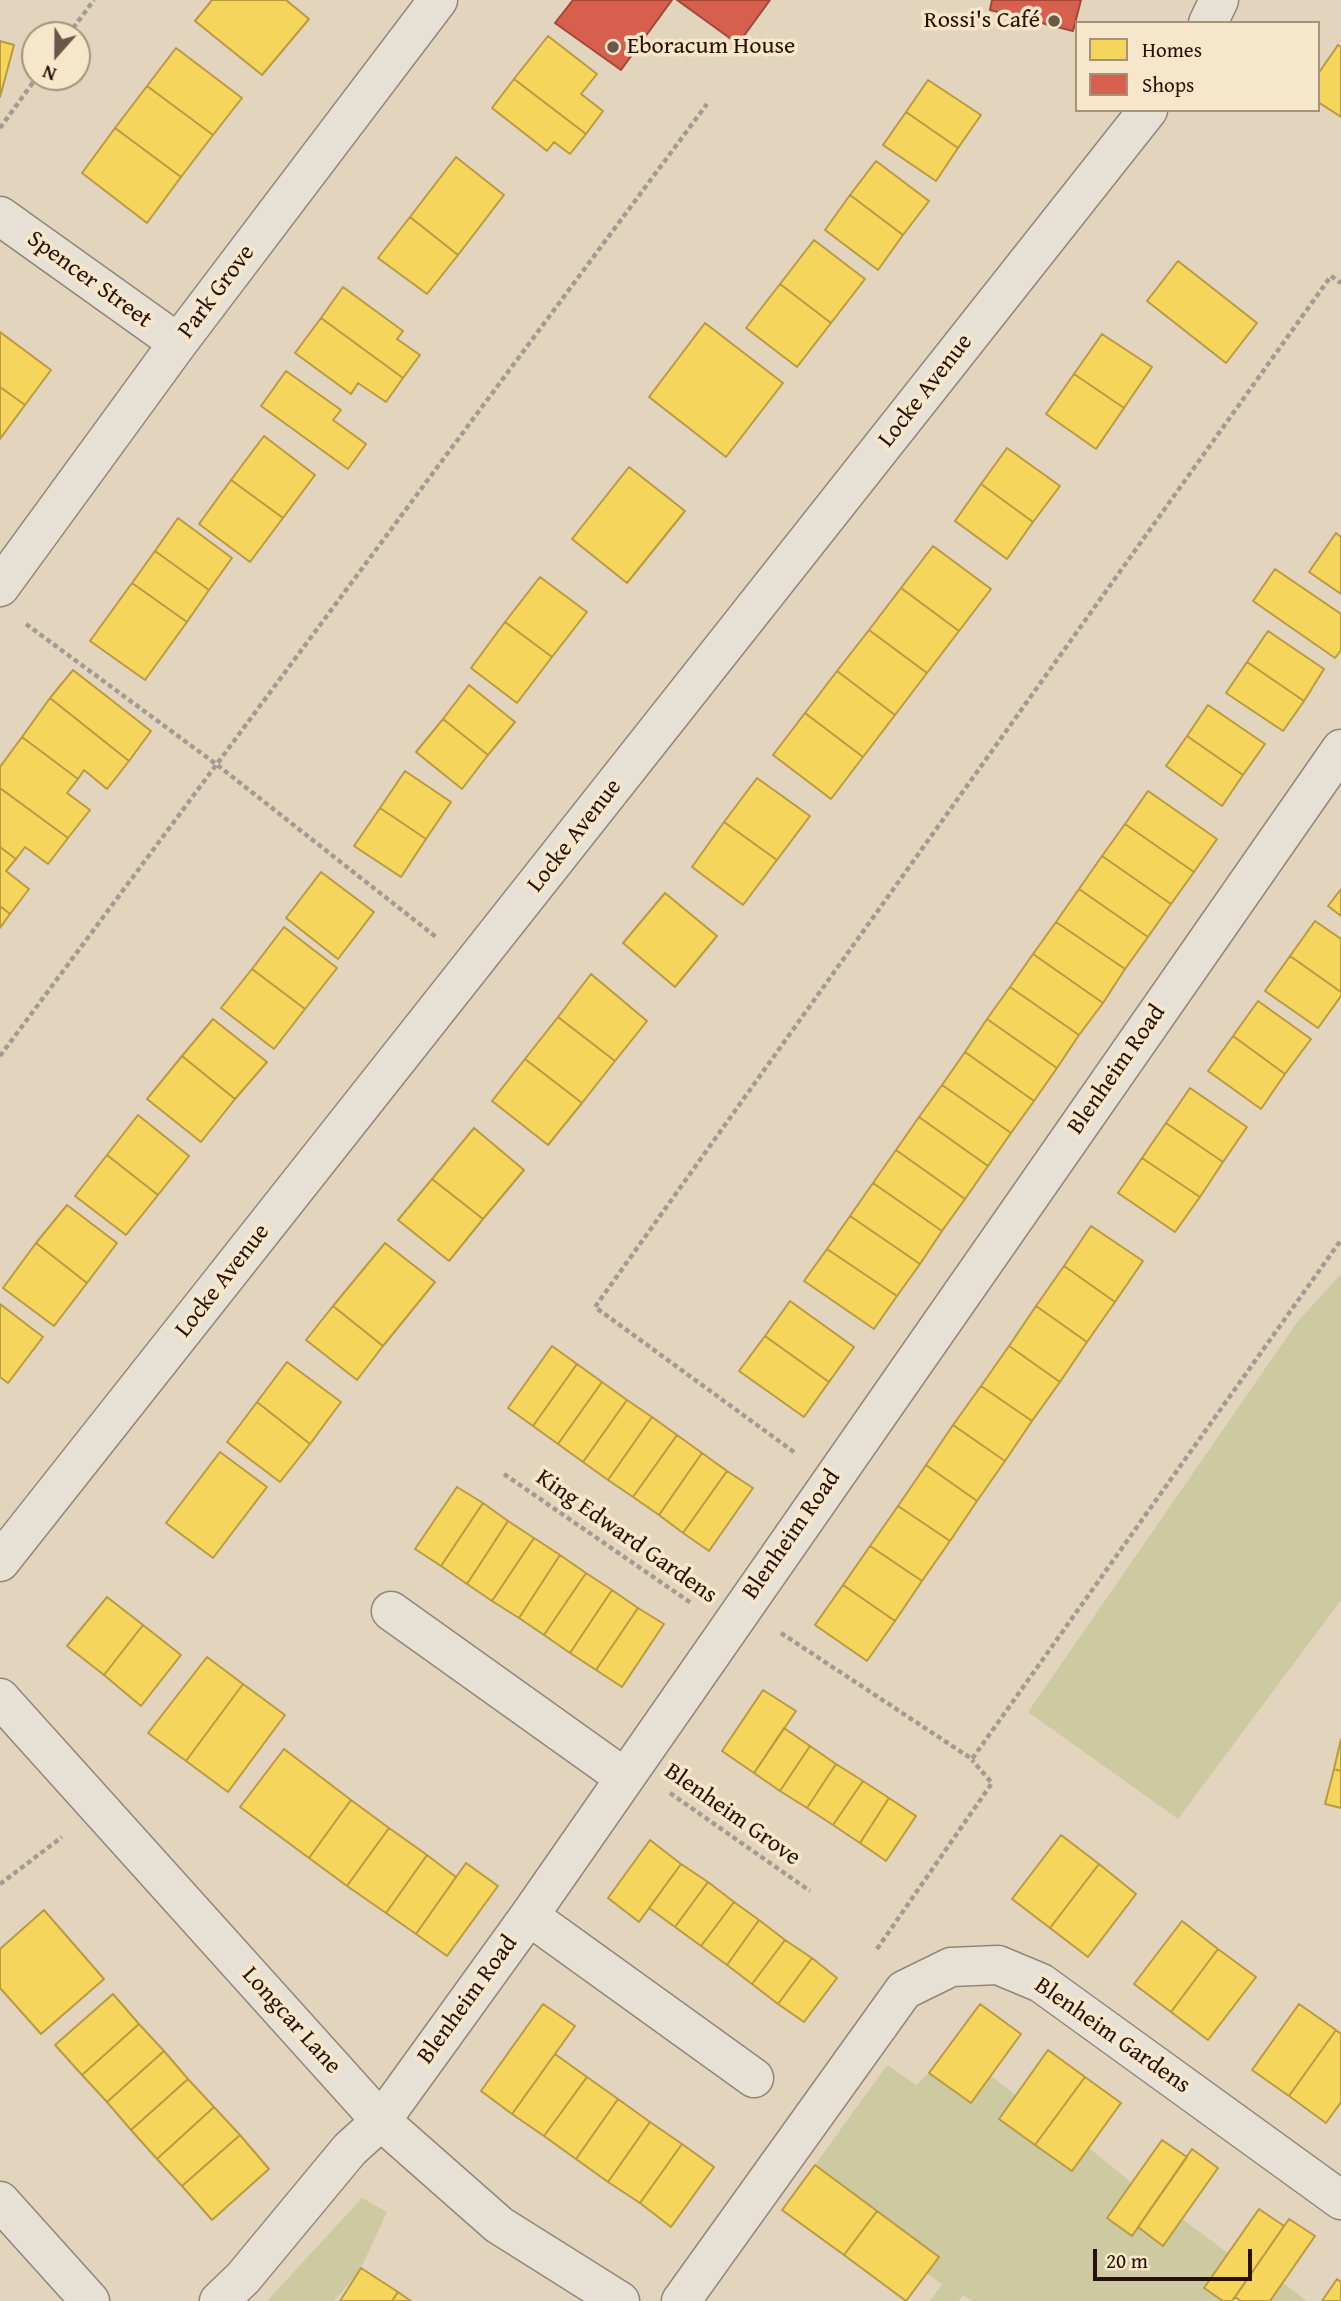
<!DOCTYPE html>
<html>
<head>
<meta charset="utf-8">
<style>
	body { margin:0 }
	#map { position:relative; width:1341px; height:2301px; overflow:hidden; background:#e3d5bd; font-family:"Gentium Book Plus",serif }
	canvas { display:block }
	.legend { position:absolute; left:1075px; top:21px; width:245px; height:91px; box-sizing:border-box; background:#f7e7ca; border:2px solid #a5917c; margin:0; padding:9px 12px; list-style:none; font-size:21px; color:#2a1107 }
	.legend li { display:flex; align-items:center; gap:14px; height:35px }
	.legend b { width:35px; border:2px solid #a5917c }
	.north { position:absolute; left:21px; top:21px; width:70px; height:70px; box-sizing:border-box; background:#f7e7ca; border:2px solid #a5917c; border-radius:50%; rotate:201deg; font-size:19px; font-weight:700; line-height:28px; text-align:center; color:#2a1107 }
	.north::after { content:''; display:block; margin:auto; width:24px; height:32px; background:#6b5647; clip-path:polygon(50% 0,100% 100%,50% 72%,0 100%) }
	.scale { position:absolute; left:1093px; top:2249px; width:159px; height:32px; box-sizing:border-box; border:4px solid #2a1107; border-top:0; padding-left:9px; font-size:21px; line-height:24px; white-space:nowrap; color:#2a1107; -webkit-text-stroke:5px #f7e7ca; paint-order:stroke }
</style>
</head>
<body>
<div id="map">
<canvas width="1341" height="2301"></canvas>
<ul class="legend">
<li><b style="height:19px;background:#f6d55c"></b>Homes</li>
<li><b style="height:19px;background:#d6604d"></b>Shops</li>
</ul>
<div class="north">N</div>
<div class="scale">20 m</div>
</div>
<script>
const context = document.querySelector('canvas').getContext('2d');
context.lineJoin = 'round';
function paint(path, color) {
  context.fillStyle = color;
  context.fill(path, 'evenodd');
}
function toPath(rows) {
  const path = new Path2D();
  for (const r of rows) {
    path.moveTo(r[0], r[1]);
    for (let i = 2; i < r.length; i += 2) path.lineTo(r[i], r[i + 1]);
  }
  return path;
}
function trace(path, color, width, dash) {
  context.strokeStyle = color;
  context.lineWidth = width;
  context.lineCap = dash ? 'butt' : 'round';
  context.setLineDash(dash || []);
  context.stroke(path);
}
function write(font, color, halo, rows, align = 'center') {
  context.font = font + ' "Gentium Book Plus",serif';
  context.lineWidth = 7;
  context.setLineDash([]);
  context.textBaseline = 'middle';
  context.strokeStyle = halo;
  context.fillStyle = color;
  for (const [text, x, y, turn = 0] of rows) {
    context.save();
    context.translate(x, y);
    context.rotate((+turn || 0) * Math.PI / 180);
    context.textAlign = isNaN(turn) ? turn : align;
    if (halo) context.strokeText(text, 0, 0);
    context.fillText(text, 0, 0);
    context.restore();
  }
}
paint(toPath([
	[1341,1274,1341,1600,1178,1819,1028,1712,1298,1321],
	[887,2065,916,2085,929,2073,970,2103,991,2076,1016,2095,999,2119,1071,2171,1089,2148,1132,2183,1108,2219,1132,2235,1138,2227,1163,2245,1182,2219,1228,2253,1223,2301,972,2301,963,2295,959,2301,930,2301,942,2284,926,2273,938,2257,815,2165],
	[362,2198,387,2212,360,2270,334,2301,267,2301],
	[1283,2283,1307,2301,1270,2301]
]), '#cdc9a0');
const homes = toPath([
	[212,0,286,0,309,19,262,75,195,21,212,0],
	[548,36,597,74,581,94,603,111,586,134,514,79,548,36],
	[0,41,14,45,0,97,0,41],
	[1338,45,1341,47,1341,117,1318,102,1318,74,1338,45],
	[176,48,242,98,213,135,147,86,176,48],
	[514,79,586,134,570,154,554,142,547,151,492,108,514,79],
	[928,80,981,115,958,148,906,112,928,80],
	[147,86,213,135,181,177,115,128,147,86],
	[906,112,958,148,936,181,883,145,906,112],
	[115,128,181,177,147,223,82,173,115,128],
	[456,157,504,195,458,255,410,217,456,157],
	[876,161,929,201,903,235,850,195,876,161],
	[850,195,903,235,878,270,825,230,850,195],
	[410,217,458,255,427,294,378,258,410,217],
	[814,240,865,279,831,323,780,284,814,240],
	[1178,261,1257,323,1226,363,1147,301,1178,261],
	[780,284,831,323,797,367,746,328,780,284],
	[343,287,403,331,397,339,420,355,403,378,321,318,343,287],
	[321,318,403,378,386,402,358,383,351,394,295,353,321,318],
	[705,323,783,383,726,457,649,397,705,323],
	[0,332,51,370,25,405,0,387,0,332],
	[1102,334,1152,367,1124,408,1074,374,1102,334],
	[286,371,341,410,333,420,366,444,348,469,261,406,286,371],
	[1074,374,1124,408,1096,449,1046,414,1074,374],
	[0,387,25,405,0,439,0,387],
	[264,436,315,475,283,518,231,480,264,436],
	[1007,448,1060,486,1033,522,981,484,1007,448],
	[629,467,685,511,627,583,572,539,629,467],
	[231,480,283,518,250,562,199,524,231,480],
	[981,484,1033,522,1007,559,955,521,981,484],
	[178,518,232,558,209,590,155,551,178,518],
	[1336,533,1341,537,1341,594,1309,572,1336,533],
	[933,546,991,589,959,631,901,588,933,546],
	[155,551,209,590,187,622,132,583,155,551],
	[1275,569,1341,614,1341,650,1335,658,1253,601,1275,569],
	[540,577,587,612,552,657,505,622,540,577],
	[132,583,187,622,145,680,90,641,132,583],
	[901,588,959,631,927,673,869,630,901,588],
	[505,622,552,657,517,703,471,668,505,622],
	[869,630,927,673,895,715,837,671,869,630],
	[1268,631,1324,669,1304,701,1247,662,1268,631],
	[1247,662,1304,701,1283,731,1226,693,1247,662],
	[73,670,151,731,129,761,50,698,73,670],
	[837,671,895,715,863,757,805,713,837,671],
	[469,685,515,722,488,755,443,719,469,685],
	[50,698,129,761,107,789,84,770,78,779,22,737,50,698],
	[1208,705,1265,744,1243,775,1187,736,1208,705],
	[805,713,863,757,831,799,773,755,805,713],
	[443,719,488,755,462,789,416,752,443,719],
	[1187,736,1243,775,1222,806,1166,766,1187,736],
	[22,737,78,779,67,793,90,810,68,838,0,788,0,767,22,737],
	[405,771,451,802,426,839,380,808,405,771],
	[757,778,810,816,777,860,724,822,757,778],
	[0,788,68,838,48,864,25,847,16,859,0,847,0,788],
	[1148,791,1217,839,1194,872,1125,824,1148,791],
	[380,808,426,839,401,877,354,846,380,808],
	[724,822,777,860,743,905,692,867,724,822],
	[1125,824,1194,872,1171,904,1102,856,1125,824],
	[0,847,16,859,6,871,29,889,10,914,0,906,0,847],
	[1102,856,1171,904,1148,937,1079,889,1102,856],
	[321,872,374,912,338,959,286,918,321,872],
	[1079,889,1148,937,1125,969,1056,922,1079,889],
	[1341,889,1341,916,1328,906,1341,889],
	[665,893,717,936,675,987,623,943,665,893],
	[0,906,10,914,0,928,0,906],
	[1315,921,1341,939,1341,992,1290,956,1315,921],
	[1056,922,1125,969,1103,1003,1033,954,1056,922],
	[284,927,337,968,305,1009,252,969,284,927],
	[1033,954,1103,1003,1079,1035,1010,987,1033,954],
	[1290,956,1341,992,1341,996,1318,1028,1265,991,1290,956],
	[252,969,305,1009,274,1049,221,1008,252,969],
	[591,974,647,1021,615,1061,558,1017,591,974],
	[1010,987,1079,1035,1057,1068,987,1019,1010,987],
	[1258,1001,1311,1039,1285,1074,1233,1036,1258,1001],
	[558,1017,615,1061,582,1103,525,1059,558,1017],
	[213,1019,267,1062,235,1099,182,1056,213,1019],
	[987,1019,1057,1068,1034,1101,965,1052,987,1019],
	[1233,1036,1285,1074,1261,1109,1208,1071,1233,1036],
	[965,1052,1034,1101,1011,1133,942,1085,965,1052],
	[182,1056,235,1099,201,1142,147,1099,182,1056],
	[525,1059,582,1103,548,1145,492,1101,525,1059],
	[942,1085,1011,1133,988,1166,919,1117,942,1085],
	[1190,1088,1247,1127,1223,1162,1166,1123,1190,1088],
	[138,1115,189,1156,158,1195,107,1155,138,1115],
	[919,1117,988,1166,965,1199,896,1150,919,1117],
	[1166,1123,1223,1162,1200,1197,1142,1158,1166,1123],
	[474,1128,524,1170,483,1219,432,1179,474,1128],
	[896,1150,965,1199,942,1231,873,1183,896,1150],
	[107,1155,158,1195,126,1235,75,1196,107,1155],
	[1142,1158,1200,1197,1175,1232,1118,1193,1142,1158],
	[432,1179,483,1219,449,1261,398,1220,432,1179],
	[873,1183,942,1231,920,1264,850,1216,873,1183],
	[67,1205,117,1243,87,1283,36,1243,67,1205],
	[850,1216,920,1264,897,1296,827,1249,850,1216],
	[1091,1226,1143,1261,1115,1302,1064,1266,1091,1226],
	[36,1243,87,1283,54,1326,3,1288,36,1243],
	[385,1243,435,1282,383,1346,333,1306,385,1243],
	[827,1249,897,1296,874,1329,804,1281,827,1249],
	[1064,1266,1115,1302,1087,1342,1036,1306,1064,1266],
	[790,1301,854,1347,829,1382,765,1336,790,1301],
	[0,1304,43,1337,8,1383,0,1377,0,1304],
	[333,1306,383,1346,357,1380,306,1340,333,1306],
	[1036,1306,1087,1342,1060,1382,1009,1346,1036,1306],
	[765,1336,829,1382,804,1417,739,1371,765,1336],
	[552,1346,577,1364,533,1426,508,1408,552,1346],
	[1009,1346,1060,1382,1032,1421,981,1386,1009,1346],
	[287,1362,341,1402,310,1444,257,1402,287,1362],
	[577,1364,602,1382,558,1444,533,1426,577,1364],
	[602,1382,627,1400,583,1462,558,1444,602,1382],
	[981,1386,1032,1421,1005,1461,953,1425,981,1386],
	[627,1400,652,1417,608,1480,583,1462,627,1400],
	[257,1402,310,1444,280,1482,227,1442,257,1402],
	[652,1417,677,1435,633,1497,608,1480,652,1417],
	[953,1425,1005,1461,977,1501,926,1465,953,1425],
	[677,1435,702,1453,659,1515,633,1497,677,1435],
	[220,1452,267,1487,213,1558,166,1523,220,1452],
	[702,1453,727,1471,683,1533,659,1515,702,1453],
	[926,1465,977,1501,950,1541,898,1506,926,1465],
	[727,1471,753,1488,709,1551,683,1533,727,1471],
	[457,1487,483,1503,441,1566,415,1549,457,1487],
	[483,1503,508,1521,467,1584,441,1566,483,1503],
	[898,1506,950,1541,922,1581,870,1546,898,1506],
	[508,1521,534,1538,492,1601,467,1584,508,1521],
	[534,1538,560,1555,519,1618,492,1601,534,1538],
	[870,1546,922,1581,895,1621,843,1585,870,1546],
	[560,1555,586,1573,544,1635,519,1618,560,1555],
	[586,1573,612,1590,570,1653,544,1635,586,1573],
	[843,1585,895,1621,867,1661,815,1625,843,1585],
	[612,1590,638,1608,596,1670,570,1653,612,1590],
	[107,1597,143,1625,104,1675,67,1646,107,1597],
	[638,1608,664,1624,622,1687,596,1670,638,1608],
	[143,1625,181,1655,141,1706,104,1675,143,1625],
	[207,1657,243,1684,186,1761,148,1733,207,1657],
	[243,1684,285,1715,228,1792,186,1761,243,1684],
	[763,1690,796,1711,754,1773,722,1751,763,1690],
	[784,1728,810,1746,780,1791,754,1773,784,1728],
	[1341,1739,1341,1771,1334,1769,1341,1739],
	[810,1746,836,1764,807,1808,780,1791,810,1746],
	[284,1749,351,1800,309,1858,240,1807,284,1749],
	[836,1764,863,1781,833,1825,807,1808,836,1764],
	[1334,1769,1341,1771,1341,1808,1325,1804,1334,1769],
	[863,1781,889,1798,860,1843,833,1825,863,1781],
	[889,1798,916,1816,886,1861,860,1843,889,1798],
	[351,1800,389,1828,347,1886,309,1858,351,1800],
	[389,1828,427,1855,386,1913,347,1886,389,1828],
	[1061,1835,1099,1864,1050,1928,1012,1899,1061,1835],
	[650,1840,681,1864,639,1922,608,1898,650,1840],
	[427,1855,456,1877,416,1934,386,1913,427,1855],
	[466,1863,498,1886,447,1956,416,1934,466,1863],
	[681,1864,708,1882,675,1927,649,1908,681,1864],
	[1099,1864,1136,1894,1088,1957,1050,1928,1099,1864],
	[708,1882,734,1902,701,1946,675,1927,708,1882],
	[734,1902,759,1920,727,1965,701,1946,734,1902],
	[44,1910,104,1979,41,2034,0,1988,0,1949,44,1910],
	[759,1920,785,1940,752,1984,727,1965,759,1920],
	[1182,1921,1218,1949,1171,2012,1134,1984,1182,1921],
	[785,1940,812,1958,778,2004,752,1984,785,1940],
	[1218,1949,1256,1977,1208,2040,1171,2012,1218,1949],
	[812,1958,837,1978,804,2022,778,2004,812,1958],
	[113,1994,139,2024,82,2075,55,2045,113,1994],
	[543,2004,575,2026,512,2114,481,2091,543,2004],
	[980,2004,1021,2034,971,2103,929,2073,980,2004],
	[1299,2004,1336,2030,1289,2096,1252,2070,1299,2004],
	[139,2024,164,2051,107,2102,82,2075,139,2024],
	[1336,2030,1341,2034,1341,2102,1326,2123,1289,2096,1336,2030],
	[1048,2050,1085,2077,1035,2145,999,2119,1048,2050],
	[164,2051,188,2079,131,2130,107,2102,164,2051],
	[555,2054,587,2077,544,2136,512,2114,555,2054],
	[587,2077,618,2099,576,2159,544,2136,587,2077],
	[1085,2077,1121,2103,1072,2171,1035,2145,1085,2077],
	[188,2079,214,2107,157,2159,131,2130,188,2079],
	[618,2099,650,2122,608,2182,576,2159,618,2099],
	[214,2107,240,2135,182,2186,157,2159,214,2107],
	[650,2122,682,2144,640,2203,608,2182,650,2122],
	[240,2135,269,2169,212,2220,182,2186,240,2135],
	[1162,2140,1187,2157,1132,2236,1107,2218,1162,2140],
	[682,2144,714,2167,671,2227,640,2203,682,2144],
	[1192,2149,1218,2168,1163,2246,1138,2227,1192,2149],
	[815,2165,877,2211,844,2255,782,2210,815,2165],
	[1259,2209,1284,2226,1232,2301,1223,2301,1204,2288,1259,2209],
	[877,2211,939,2257,906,2301,844,2255,877,2211],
	[1289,2219,1315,2236,1270,2301,1241,2301,1235,2297,1289,2219],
	[361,2268,398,2292,392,2301,340,2301,361,2268],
	[1337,2279,1341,2282,1341,2301,1322,2301,1337,2279],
	[398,2292,411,2301,392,2301,398,2292]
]);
paint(homes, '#f6d55c');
trace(homes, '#b99a42', 2);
const shops = toPath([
	[573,0,672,0,621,70,555,23,573,0],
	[677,0,770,0,738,44,677,0],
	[992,0,1081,0,1073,31,990,10,992,0]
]);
paint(shops, '#d6604d');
trace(shops, '#a24838', 2);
const minor = toPath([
	[1208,23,1219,0],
	[0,216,178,343],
	[0,587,178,343,438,0],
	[0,1562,1148,110],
	[391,1611,625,1778],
	[0,1698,381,2121,499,2225,620,2301],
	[529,1916,754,2078],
	[0,2201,90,2301],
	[219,2301,243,2278,350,2149,381,2121,529,1916,1341,749],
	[681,2301,904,1990,951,1967,998,1965,1041,1983,1341,2200]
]);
trace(minor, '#918677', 41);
trace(toPath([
	[68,35,94,0],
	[0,128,37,77],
	[26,624,216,764,436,937],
	[0,1056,707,104],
	[794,1452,595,1307,1331,276,1341,283],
	[504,1474,691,1603],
	[781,1633,972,1759,1341,1240],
	[670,1793,810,1891],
	[0,1884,62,1837],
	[877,1949,992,1783,972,1760]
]), '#a39b91', 4.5, [5, 3.5]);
trace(minor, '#e7e1d5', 38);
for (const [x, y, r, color] of [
	[1054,21,7,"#6b5647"],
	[613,47,7,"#6b5647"]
]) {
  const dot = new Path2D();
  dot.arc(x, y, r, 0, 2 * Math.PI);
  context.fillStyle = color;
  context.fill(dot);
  trace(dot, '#f7e7ca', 2.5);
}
write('24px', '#2a1107', '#f7e7ca', [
	["Rossi's Café",1040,21],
	["Eboracum House",627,47,"left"]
], 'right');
write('24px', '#2a1107', '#f7e7ca', [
	["Spencer Street",89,280,36],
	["Park Grove",217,292,-53],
	["Locke Avenue",926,391,-52],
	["Locke Avenue",575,836,-52],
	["Blenheim Road",1117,1070,-55],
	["Locke Avenue",223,1281,-52],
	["Blenheim Road",792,1535,-55],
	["King Edward Gardens",626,1537,35],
	["Blenheim Grove",732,1815,35],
	["Blenheim Road",468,2000,-54],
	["Longcar Lane",291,2021,48],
	["Blenheim Gardens",1112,2036,35]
]);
</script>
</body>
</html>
